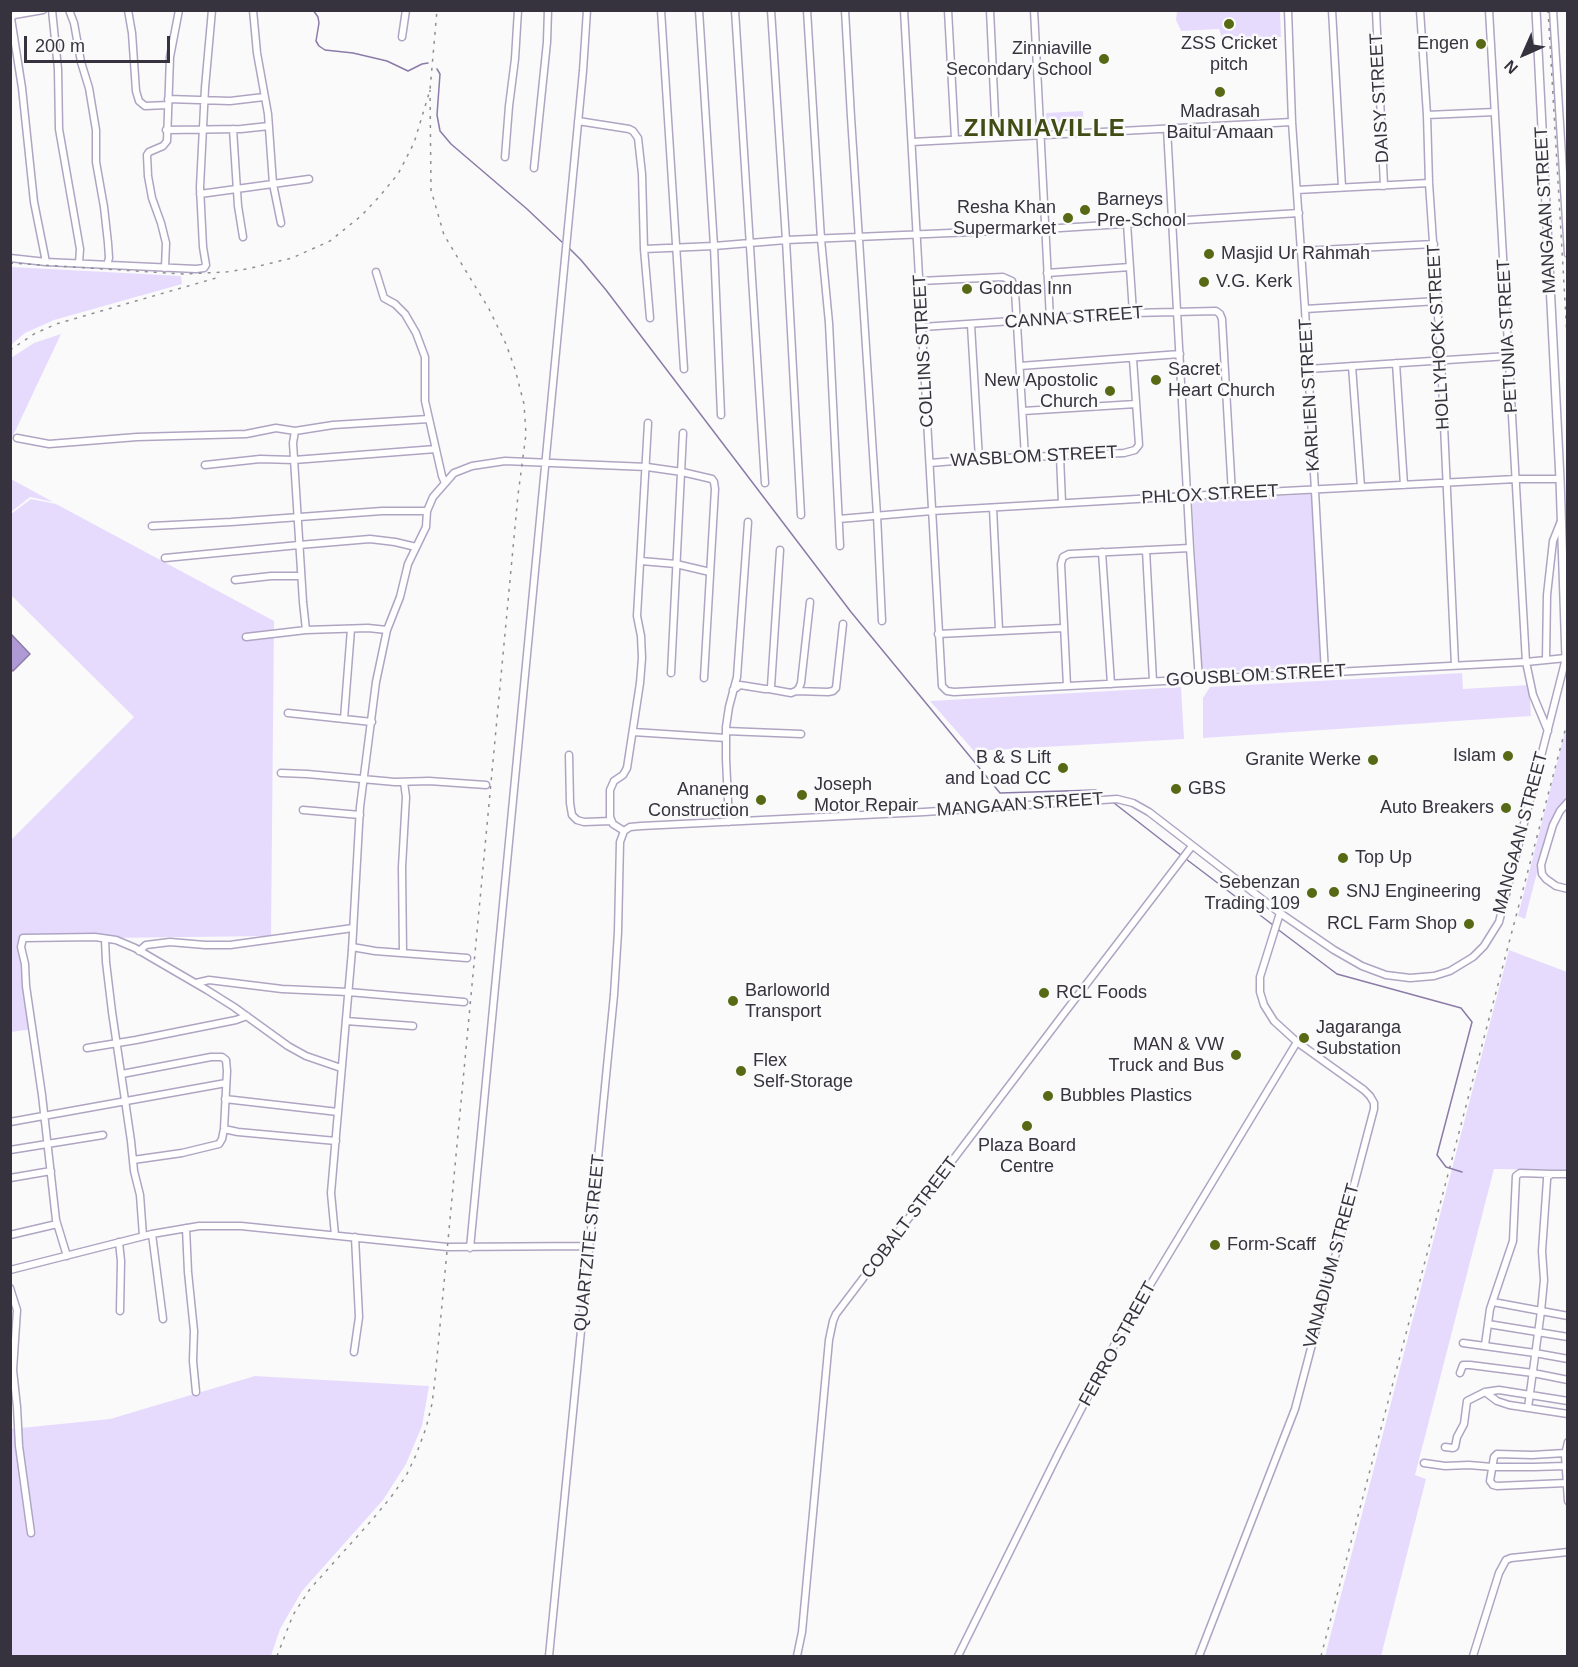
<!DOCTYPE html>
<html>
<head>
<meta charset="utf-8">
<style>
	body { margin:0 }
	#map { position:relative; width:1578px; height:1667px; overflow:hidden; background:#fafafa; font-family:Arial,sans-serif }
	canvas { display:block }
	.frame { position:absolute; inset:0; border:12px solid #36323e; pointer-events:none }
	.north { position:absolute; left:1494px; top:24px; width:60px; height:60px; -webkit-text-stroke:4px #fafafa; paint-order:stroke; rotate:225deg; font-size:16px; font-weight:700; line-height:24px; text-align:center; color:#36323e }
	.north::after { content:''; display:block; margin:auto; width:21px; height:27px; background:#36323e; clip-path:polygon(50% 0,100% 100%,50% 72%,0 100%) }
	.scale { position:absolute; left:24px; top:36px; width:146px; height:27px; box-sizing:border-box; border:3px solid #36323e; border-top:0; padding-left:8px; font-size:18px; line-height:21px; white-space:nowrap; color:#36323e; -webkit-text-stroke:4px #fafafa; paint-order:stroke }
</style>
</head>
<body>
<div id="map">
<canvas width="1578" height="1667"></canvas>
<div class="frame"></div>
<div class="north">N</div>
<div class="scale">200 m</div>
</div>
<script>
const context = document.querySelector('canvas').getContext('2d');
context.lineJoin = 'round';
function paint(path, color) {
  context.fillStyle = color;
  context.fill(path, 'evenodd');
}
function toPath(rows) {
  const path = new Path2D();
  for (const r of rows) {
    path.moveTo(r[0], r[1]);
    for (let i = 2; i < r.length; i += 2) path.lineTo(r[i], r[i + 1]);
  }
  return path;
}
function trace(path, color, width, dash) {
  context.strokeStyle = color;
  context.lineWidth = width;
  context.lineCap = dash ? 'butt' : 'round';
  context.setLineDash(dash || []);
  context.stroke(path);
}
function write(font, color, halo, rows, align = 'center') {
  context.font = font + ' Arial,sans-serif';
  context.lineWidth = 5;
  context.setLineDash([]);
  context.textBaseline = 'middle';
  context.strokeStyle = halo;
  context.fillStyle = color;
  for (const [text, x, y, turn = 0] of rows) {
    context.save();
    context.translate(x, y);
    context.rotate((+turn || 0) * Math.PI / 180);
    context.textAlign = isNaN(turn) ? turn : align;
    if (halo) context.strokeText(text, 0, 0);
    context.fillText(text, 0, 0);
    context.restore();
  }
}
paint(toPath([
	[1177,11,1280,11,1281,37,1222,38,1219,29,1181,31,1176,20],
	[1083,111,1084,124,1047,126,1046,113],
	[11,267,181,276,182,284,54,320,25,333,11,345],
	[61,334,11,440,11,358,34,343],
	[11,479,53,502,30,497,11,512],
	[1312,494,1322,667,1202,673,1192,501],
	[31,499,56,504,274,621,271,936,21,939,33,1029,11,1032,11,840,134,717,11,595,11,514],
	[1462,673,1463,689,1529,685,1531,716,1203,738,1203,698,1210,687],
	[1181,687,1184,739,974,751,930,701],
	[1567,724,1567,799,1561,804,1549,826,1525,919,1518,916],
	[1509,950,1567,972,1567,1170,1494,1169,1415,1475,1426,1479,1381,1656,1325,1656],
	[255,1376,429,1386,422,1426,406,1464,383,1500,302,1591,280,1629,271,1656,11,1656,11,1429,110,1419]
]), '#e7dbfd');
const water = toPath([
	[11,634,30,654,13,671,11,669,11,634]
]);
paint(water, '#b09ad6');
trace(water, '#8b7ba8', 1.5);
trace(toPath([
	[313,10,318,17,319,23,316,41,319,46,325,50,353,53,387,61,408,71,422,64,428,63],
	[437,69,440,74,437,115,440,131,451,144,527,209,563,243],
	[569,248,581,260,606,290,851,612,1000,793,1096,790,1104,796],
	[1114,803,1182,856],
	[1186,859,1273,925],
	[1276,928,1337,974,1461,1008,1472,1022,1437,1155,1446,1167,1462,1172]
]), '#8b7ba8', 1.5);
const minor = toPath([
	[43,10,14,15,11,18,22,88,34,202,46,262],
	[52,10,58,69,59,129,80,249,79,263],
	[69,10,74,23,81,62,89,88,96,130,96,162,104,207,108,243,109,258,107,265],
	[128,10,132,33,136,91,139,101,145,106,168,105],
	[253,10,257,53,268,114,273,184,281,223],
	[661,10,684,369],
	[699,10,714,246,721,415],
	[735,10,765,483],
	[771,10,786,240,801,515],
	[807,10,821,239,829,323,840,546],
	[845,10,851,117,877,515,882,621],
	[948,10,955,139],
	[990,10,996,137],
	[1034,10,1050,319],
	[1288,10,1292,122,1305,309,1325,673],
	[1332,10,1342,187],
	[1376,10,1384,186],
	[1420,10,1427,115,1429,183,1441,360,1455,665],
	[1489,10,1526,662,1533,695,1548,731],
	[1553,10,1568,254],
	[402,37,406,10],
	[168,99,230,101,264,97],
	[1427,115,1495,112],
	[578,121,629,129,633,131,638,138,642,174,644,249,650,318],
	[1167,128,1190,548,1199,680],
	[233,129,238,206,243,237],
	[166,130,241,129,269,126],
	[912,142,1292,122],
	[505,157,509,106,515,59,518,10],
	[534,168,547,42,548,10],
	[1297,190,1429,183],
	[200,194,309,179],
	[1127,223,1133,313],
	[644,249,714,246,786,240,1044,229,1299,213],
	[1301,251,1434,244],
	[10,258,46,262,196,269,204,268,206,265,203,247,200,187,205,88,212,10],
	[165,268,166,243,161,223,152,198,148,176,147,155,149,152,163,146,167,141,170,57,179,10],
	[376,272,384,298,395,304,405,314,416,333,425,357,425,401,442,476,445,483],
	[1047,273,1130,267],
	[920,281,1003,277,1012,281,1015,291,1025,457],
	[1305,309,1438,301],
	[971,325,979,459],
	[922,327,1133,313,1216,311,1220,314,1222,319,1232,494],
	[1396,363,1404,485],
	[1020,366,1180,354],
	[1352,366,1361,487],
	[1308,369,1509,356],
	[1023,411,1136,404],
	[295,431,293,443,303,602,306,630],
	[17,438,49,444,137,437,246,434,276,428,295,431,333,425,429,419],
	[1060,456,1062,503],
	[930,463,979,459,1124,453,1135,450,1139,445,1133,359],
	[205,465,260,459,294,460,436,449],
	[993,508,999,630],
	[839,519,932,511,1188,496,1516,479,1560,479],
	[152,526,231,522,382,511,427,511],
	[1146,550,1153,681],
	[1102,552,1111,684],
	[165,558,299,545,370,539,395,542,416,547],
	[641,561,676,564,710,572],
	[235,580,271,576,301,576],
	[938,634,1063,628],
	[246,637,306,630,368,628,387,630],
	[1546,660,1547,595,1553,541,1561,521],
	[671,673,683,433],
	[1067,686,1061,564,1063,557,1069,554,1190,548],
	[769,689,791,693,796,691,799,688,801,683,810,602],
	[733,690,740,685,765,689,769,689,771,687,780,550],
	[796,691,828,692,833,691,836,688,843,624],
	[288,713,372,722],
	[344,719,351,629],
	[726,731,801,734],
	[633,732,726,738],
	[569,755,570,803,572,815,577,820,584,822,611,821],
	[281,773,307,774,395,782,429,781,486,785],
	[1568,802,1560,811,1553,825,1541,865,1542,874,1546,879,1556,886,1568,889],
	[303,810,360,815],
	[729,822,726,759,726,727,729,707,737,677,748,522],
	[624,831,630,827,641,826,924,812,1117,799,1133,803,1149,812,1280,913,1334,950,1362,966,1386,975,1410,978,1434,976,1450,971,1473,957,1484,946,1499,922,1566,658,1526,662,954,692,947,691,942,686,904,10],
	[624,831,613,824,610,817,610,790,614,781,623,775,627,768,640,683,642,658,641,636,637,616,648,423],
	[105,939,106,962,112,1012,131,1141,134,1171,140,1195,143,1236],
	[352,947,375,951,467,958],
	[139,951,146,945,170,942,205,945,230,945,353,928],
	[403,953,402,867,406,797,404,782],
	[196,983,209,980,282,989,348,992,464,1002],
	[346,1021,413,1026],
	[87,1048,136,1040,236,1020,247,1016],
	[122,1074,211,1057,222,1057,226,1060,227,1071,224,1129,222,1139,219,1144,182,1153,133,1160],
	[225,1099,338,1112],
	[10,1122,226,1083],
	[224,1129,238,1132,336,1141],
	[10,1150,103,1135],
	[10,1178,51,1171],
	[186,1228,188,1272,194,1331,193,1361,196,1392],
	[152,1234,163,1319],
	[10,1235,57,1224],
	[335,1235,331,1193,352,950,360,807,376,682,387,630,400,597,408,564,426,527,427,511,433,497,454,473,472,466,505,461,647,467,682,472,712,479,714,482,715,489,704,678],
	[119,1242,121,1261,120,1311],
	[470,1248,583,71,587,10],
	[67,1256,56,1220,42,1095,26,986,25,964,21,947,23,938,95,937,116,940,135,948,207,990,234,1007,288,1046,306,1056,341,1068],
	[10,1270,152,1234,199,1226,241,1226,447,1247,589,1246],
	[10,1288,17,1310,13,1370,17,1407,19,1446,31,1533],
	[1493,1302,1568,1316],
	[1488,1324,1568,1337],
	[1463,1343,1535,1353,1568,1359],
	[1485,1345,1490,1309,1513,1241,1516,1176,1520,1173,1551,1174],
	[354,1352,359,1317,355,1237],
	[1460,1373,1463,1365,1470,1365,1533,1373,1568,1380],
	[1485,1392,1497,1401,1509,1405,1568,1414],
	[1528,1408,1541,1311,1544,1280,1542,1251,1547,1180,1547,1177,1552,1174,1568,1174],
	[1568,1442,1565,1455,1568,1501],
	[1445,1447,1453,1448,1455,1447,1457,1437,1464,1424,1467,1401,1485,1392,1499,1390,1568,1401],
	[1565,1453,1532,1455,1497,1454,1494,1457,1490,1481,1493,1485,1497,1486,1566,1483],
	[1424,1463,1445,1466,1469,1465,1492,1467,1534,1467,1565,1466],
	[549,1656,614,995,618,932,620,842,624,831],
	[797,1656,802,1632,829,1340,833,1321,836,1314,1062,1016,1192,846],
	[958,1656,1059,1452,1118,1338,1297,1042],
	[1199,1656,1295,1409,1374,1109,1374,1103,1370,1096,1364,1090,1297,1042,1274,1021,1264,1005,1260,992,1260,977,1280,913],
	[1473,1656,1499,1573,1506,1560,1511,1558,1568,1552]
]);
const tertiary = toPath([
	[1536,10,1560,479,1566,658,1568,658]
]);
trace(minor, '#afa5c3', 9);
trace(tertiary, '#afa5c3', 10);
trace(minor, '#fff', 6);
trace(tertiary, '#fff', 7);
trace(toPath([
	[1548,10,1568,353],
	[10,263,183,274,226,272,247,269,292,258,330,241,361,216,379,197,398,174,414,143,430,90,437,10],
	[10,350,34,334,56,324,216,278],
	[277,1656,293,1615,310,1589,372,1520,391,1497,406,1476,416,1455,426,1428,432,1404,435,1379,518,495,526,434,524,404,515,369,506,344,489,309,444,235,431,190,430,90],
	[1321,1656,1568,719]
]), '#908e95', 1.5, [3, 6]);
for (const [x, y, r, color] of [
	[1229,24,6,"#576914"],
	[1481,44,6,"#576914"],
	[1104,59,6,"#576914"],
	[1220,92,6,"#576914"],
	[1085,210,6,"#576914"],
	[1068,218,6,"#576914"],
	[1209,254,6,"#576914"],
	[1204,282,6,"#576914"],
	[967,289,6,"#576914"],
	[1156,380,6,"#576914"],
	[1110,391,6,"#576914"],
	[1508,756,6,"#576914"],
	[1373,760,6,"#576914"],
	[1063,768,6,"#576914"],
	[1176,789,6,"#576914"],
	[802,795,6,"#576914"],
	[761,800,6,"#576914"],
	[1506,808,6,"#576914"],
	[1343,858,6,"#576914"],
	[1334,892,6,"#576914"],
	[1312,893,6,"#576914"],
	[1469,924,6,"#576914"],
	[1044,993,6,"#576914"],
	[733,1001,6,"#576914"],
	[1304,1038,6,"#576914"],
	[1236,1055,6,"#576914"],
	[741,1071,6,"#576914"],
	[1048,1096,6,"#576914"],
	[1027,1126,6,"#576914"],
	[1215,1245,6,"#576914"]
]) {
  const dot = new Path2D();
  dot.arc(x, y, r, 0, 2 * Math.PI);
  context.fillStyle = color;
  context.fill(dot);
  trace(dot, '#fafafa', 2);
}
write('18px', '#36323e', '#fafafa', [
	["ZSS Cricket",1229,44,"center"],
	["pitch",1229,65,"center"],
	["Engen",1469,44,"right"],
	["Zinniaville",1092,49,"right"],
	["Secondary School",1092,70,"right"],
	["Madrasah",1220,112,"center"],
	["Baitul Amaan",1220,133,"center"],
	["Barneys",1097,200],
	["Pre-School",1097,221],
	["Resha Khan",1056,208,"right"],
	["Supermarket",1056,229,"right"],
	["Masjid Ur Rahmah",1221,254],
	["V.G. Kerk",1216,282],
	["Goddas Inn",979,289],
	["Sacret",1168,370],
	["Heart Church",1168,391],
	["New Apostolic",1098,381,"right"],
	["Church",1098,402,"right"],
	["Islam",1496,756,"right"],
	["B & S Lift",1051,758,"right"],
	["and Load CC",1051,779,"right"],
	["Granite Werke",1361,760,"right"],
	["Joseph",814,785],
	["Motor Repair",814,806],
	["GBS",1188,789],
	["Ananeng",749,790,"right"],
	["Construction",749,811,"right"],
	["Auto Breakers",1494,808,"right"],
	["Top Up",1355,858],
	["Sebenzan",1300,883,"right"],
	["Trading 109",1300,904,"right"],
	["SNJ Engineering",1346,892],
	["RCL Farm Shop",1457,924,"right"],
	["Barloworld",745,991],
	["Transport",745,1012],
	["RCL Foods",1056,993],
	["Jagaranga",1316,1028],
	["Substation",1316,1049],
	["MAN & VW",1224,1045,"right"],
	["Truck and Bus",1224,1066,"right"],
	["Flex",753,1061],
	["Self-Storage",753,1082],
	["Bubbles Plastics",1060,1096],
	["Plaza Board",1027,1146,"center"],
	["Centre",1027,1167,"center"],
	["Form-Scaff",1227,1245]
], 'left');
write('18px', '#36323e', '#fafafa', [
	["DAISY STREET",1380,98,-93],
	["MANGAAN STREET",1546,210,-93],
	["CANNA STREET",1074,318,-4],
	["PETUNIA STREET",1508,336,-93],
	["HOLLYHOCK STREET",1439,337,-93],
	["COLLINS STREET",924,351,-93],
	["KARLIEN STREET",1310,395,-93],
	["WASBLOM STREET",1034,457,-3],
	["PHLOX STREET",1210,495,-3],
	["GOUSBLOM STREET",1256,676,-3],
	["MANGAAN STREET",1020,805,-4],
	["MANGAAN STREET",1521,833,-75],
	["COBALT STREET",910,1218,-53],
	["QUARTZITE STREET",590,1243,-84],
	["VANADIUM STREET",1332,1266,-75],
	["FERRO STREET",1118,1344,-61]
]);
context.letterSpacing = '1.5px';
write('bold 24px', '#404c14', '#fafafa', [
	["ZINNIAVILLE",1045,129]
]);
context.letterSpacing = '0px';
</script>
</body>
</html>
